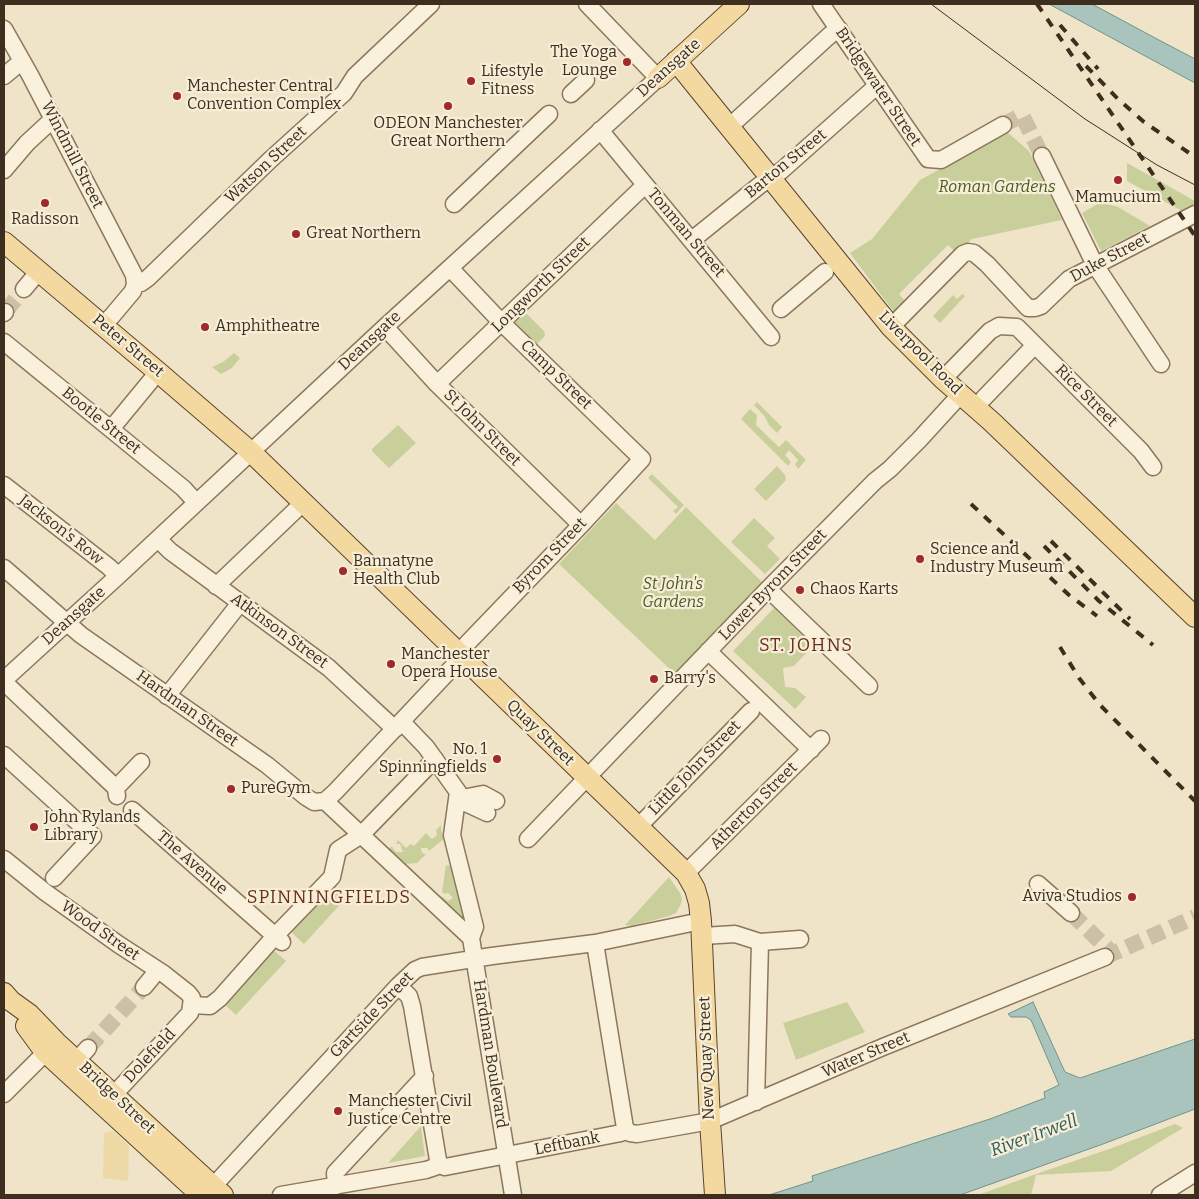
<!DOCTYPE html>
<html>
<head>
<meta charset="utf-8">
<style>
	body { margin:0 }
	#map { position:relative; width:1199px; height:1199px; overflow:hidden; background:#f0e4c8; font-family:Bitter,serif }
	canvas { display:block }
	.frame { position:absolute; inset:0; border:5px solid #3d2e20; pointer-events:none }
</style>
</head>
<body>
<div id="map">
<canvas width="1199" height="1199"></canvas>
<div class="frame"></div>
</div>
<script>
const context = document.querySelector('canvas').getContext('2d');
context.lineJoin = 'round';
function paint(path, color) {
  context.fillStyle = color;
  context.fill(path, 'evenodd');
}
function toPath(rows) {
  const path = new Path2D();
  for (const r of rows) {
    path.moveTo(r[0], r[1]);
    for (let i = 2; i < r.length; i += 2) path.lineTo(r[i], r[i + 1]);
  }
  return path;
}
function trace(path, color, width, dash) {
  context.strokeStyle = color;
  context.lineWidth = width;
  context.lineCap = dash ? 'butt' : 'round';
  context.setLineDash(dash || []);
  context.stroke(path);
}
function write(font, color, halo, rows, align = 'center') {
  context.font = font + ' Bitter,serif';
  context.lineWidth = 4.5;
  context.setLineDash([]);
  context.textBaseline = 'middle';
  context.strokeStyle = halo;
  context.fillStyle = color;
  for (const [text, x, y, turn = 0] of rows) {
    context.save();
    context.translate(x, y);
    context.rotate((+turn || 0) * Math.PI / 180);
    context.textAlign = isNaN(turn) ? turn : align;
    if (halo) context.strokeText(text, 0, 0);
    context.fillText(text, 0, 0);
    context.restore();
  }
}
paint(toPath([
	[1007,132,1029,151,1062,220,972,239,956,253,948,245,899,294,907,303,896,315,850,253,872,239,920,180],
	[1127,163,1195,201,1195,218,1127,181],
	[1101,202,1118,207,1150,226,1101,251,1082,213],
	[962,294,965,296,940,323,933,316,953,295,957,299],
	[525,312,544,331,545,336,534,347,514,324],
	[234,353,240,358,232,368,221,374,212,367,223,362],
	[757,402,782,427,777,433,769,425,765,417,754,405],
	[750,409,757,415,756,425,779,447,786,440,806,460,798,469,795,464,798,460,789,450,785,455,791,462,788,466,741,419],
	[398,425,416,443,389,468,372,451,372,449],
	[777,466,785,475,786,480,766,501,754,489],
	[652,474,684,505,676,514,673,511,678,507,648,478],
	[616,503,655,540,686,507,764,584,675,674,559,564],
	[754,518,775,538,767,546,780,559,765,574,731,542],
	[774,608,813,646,794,666,783,668,785,687,795,688,806,697,795,709,733,651],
	[441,825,441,831,445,838,429,851,427,848,421,848,422,853,426,854,417,863,405,864,387,852,390,847,392,847,396,852,403,852,400,844,396,844,398,840,406,848,411,844,414,846,426,833,432,839,437,835,436,830],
	[446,865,452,866,455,874,453,878,469,925,441,901,441,896,448,901,453,898,448,893,444,894,442,892],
	[669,877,680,893,682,899,681,904,676,913,669,916,632,926,625,925],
	[335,887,347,897,304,944,288,929],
	[270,947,286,961,236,1015,221,1001],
	[847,1002,865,1032,796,1060,783,1023],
	[1175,1124,1183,1128,1111,1171,1036,1175,1031,1195,978,1195,1036,1174,1112,1148],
	[421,1126,425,1156,388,1163]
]), '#c9cf9b');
paint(toPath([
	[113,1131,129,1146,128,1181,103,1178,104,1133]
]), '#ecd9a5');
const water = toPath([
	[1049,4,1092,4,1157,39,1195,59,1195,83,1049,4],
	[1033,1002,1065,1072,1080,1078,1195,1039,1195,1109,1103,1144,960,1195,769,1195,813,1181,812,1176,990,1119,1045,1098,1044,1092,1059,1085,1031,1020,1026,1017,1011,1017,1008,1014,1033,1002]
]);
paint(water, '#a9c4bc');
trace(water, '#6f938a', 1);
trace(toPath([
	[1003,125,1022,115,1042,156],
	[5,312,24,289],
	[1071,913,1113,954],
	[1105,957,1195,917],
	[88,1048,144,987]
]), '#ccc0a6', 16, [16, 8]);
const minor = toPath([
	[821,4,928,159,941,160,1003,125],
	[4,29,30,75,134,275,135,284,133,291,112,316,103,325],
	[4,76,22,61],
	[571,94,586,80],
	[729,127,830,35,839,29],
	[600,130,771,337],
	[1042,156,1095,265,1161,364],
	[4,170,27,143,53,119],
	[454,204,549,114],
	[692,240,760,185,781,171,871,91,879,87],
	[450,268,502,323,642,459,581,525,458,653],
	[135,284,141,283,148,278,270,160,344,93,355,76,431,4],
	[24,289,39,271],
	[1028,308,1035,308,1041,306,1069,279,1195,214],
	[781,309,825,272],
	[4,313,5,312],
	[385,327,437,384,581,525],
	[891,327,963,254,968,252,974,253,987,264,1028,308],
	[1017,327,1141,451,1153,467],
	[4,342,183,488,196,502],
	[943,379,990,331,999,326,1017,327],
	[437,384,645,185],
	[983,399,1035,345],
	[111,429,158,372],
	[4,485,109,567,118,576],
	[158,539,170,551,329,668,395,729],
	[4,568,81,635,267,765,306,797,314,802,325,801,335,792,462,657],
	[216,586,303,503],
	[768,589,869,686],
	[708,651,811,750],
	[4,680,118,576,385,327,658,78,587,4],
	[4,682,116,788,117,796],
	[167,696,240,603],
	[402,722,426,747,458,792,452,835,475,927,471,938,513,1195],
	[4,755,93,836,54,878],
	[116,788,141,762],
	[457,799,483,794,496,801],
	[457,799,487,813],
	[325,801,471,938],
	[132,810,282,942],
	[639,826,751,711],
	[528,839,768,589,875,481,890,469,919,440,961,394],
	[4,859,45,892,118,944,164,974,188,993,192,998,190,1013,106,1103],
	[686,873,821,739],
	[1038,884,1071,913],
	[703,936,735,934,760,942,800,939],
	[595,943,625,1128],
	[398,986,409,996,412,1006,438,1160,437,1164],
	[144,987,158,970],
	[192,1005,210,1006,220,998,275,936,332,877,338,850,361,835,435,759],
	[68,1070,88,1048],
	[4,1094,54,1044],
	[756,1102,760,942],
	[625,1128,630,1133,637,1134,710,1121,883,1047,1105,957],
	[437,1164,445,1167,621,1133,625,1128],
	[336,1186,335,1173,425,1076],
	[206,1194,398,986,415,970,422,967,492,956,595,943,701,921],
	[281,1195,426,1170,435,1167,437,1164],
	[1160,1195,1195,1173]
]);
const major = toPath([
	[676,61,891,327,943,379,992,422,1195,617],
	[658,78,739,4],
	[4,242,158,372,251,452,686,873,695,889,699,903,701,921,710,1121,715,1195],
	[4,993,11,1001,29,1014,56,1042,223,1195],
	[26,1026,45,1052,201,1195]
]);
trace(minor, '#8d765c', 19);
trace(major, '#5b4430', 22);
trace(minor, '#faf1dc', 16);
trace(major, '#f3d9a0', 20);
trace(toPath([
	[931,4,1085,119,1157,165,1195,185]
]), '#3d2e20', 1);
trace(toPath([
	[1037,4,1195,236],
	[1060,25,1098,69],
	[1086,66,1118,99,1144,122,1195,157],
	[971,504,1069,595,1097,616],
	[1051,541,1130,619],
	[1044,546,1099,601,1153,645],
	[1060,647,1079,678,1100,705,1195,801]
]), '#3d2e20', 4, [9, 9]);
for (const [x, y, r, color] of [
	[627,62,5,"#9e2a2b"],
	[471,81,5,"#9e2a2b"],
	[177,96,5,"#9e2a2b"],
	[448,106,5,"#9e2a2b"],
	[1118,180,5,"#9e2a2b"],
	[45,203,5,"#9e2a2b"],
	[296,234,5,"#9e2a2b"],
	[205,327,5,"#9e2a2b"],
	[920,559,5,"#9e2a2b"],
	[343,571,5,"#9e2a2b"],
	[800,590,5,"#9e2a2b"],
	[391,664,5,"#9e2a2b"],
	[654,679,5,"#9e2a2b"],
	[497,759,5,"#9e2a2b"],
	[231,789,5,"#9e2a2b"],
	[34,827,5,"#9e2a2b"],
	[1132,897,5,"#9e2a2b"],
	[338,1111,5,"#9e2a2b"]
]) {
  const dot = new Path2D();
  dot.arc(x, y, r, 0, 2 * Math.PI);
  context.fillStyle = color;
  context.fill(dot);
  trace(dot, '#f7eed8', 2);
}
write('16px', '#3d2e20', '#f7eed8', [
	["The Yoga",617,53,"right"],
	["Lounge",617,71,"right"],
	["Lifestyle",481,72],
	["Fitness",481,90],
	["Manchester Central",187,87],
	["Convention Complex",187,105],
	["ODEON Manchester",448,124,"center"],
	["Great Northern",448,142,"center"],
	["Mamucium",1118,198,"center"],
	["Radisson",45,220,"center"],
	["Great Northern",306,234],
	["Amphitheatre",215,327],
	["Science and",930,550],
	["Industry Museum",930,568],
	["Bannatyne",353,562],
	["Health Club",353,580],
	["Chaos Karts",810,590],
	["Manchester",401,655],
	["Opera House",401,673],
	["Barry's",664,679],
	["No. 1",487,750,"right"],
	["Spinningfields",487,768,"right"],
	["PureGym",241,789],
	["John Rylands",44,818],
	["Library",44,836],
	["Aviva Studios",1122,897,"right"],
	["Manchester Civil",348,1102],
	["Justice Centre",348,1120]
], 'left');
write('16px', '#3d2e20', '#f7eed8', [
	["Deansgate",669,68,-42],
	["Bridgewater Street",878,87,56],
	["Windmill Street",72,155,63],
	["Barton Street",786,164,-39],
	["Watson Street",266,165,-43],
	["Tonman Street",686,233,50],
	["Duke Street",1110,258,-28],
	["Longworth Street",541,285,-44],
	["Deansgate",370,341,-43],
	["Peter Street",128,346,40],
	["Liverpool Road",920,353,45],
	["Camp Street",556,375,44],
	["Rice Street",1086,396,45],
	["Bootle Street",101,421,39],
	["St John Street",482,428,45],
	["Jackson's Row",61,530,38],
	["Byrom Street",550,556,-46],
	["Lower Byrom Street",773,585,-46],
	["Deansgate",74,616,-42],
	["Atkinson Street",279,631,36],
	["Hardman Street",187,709,35],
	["Quay Street",540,733,44],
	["Little John Street",695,768,-46],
	["Atherton Street",754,806,-45],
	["The Avenue",192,863,41],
	["Wood Street",100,931,35],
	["Gartside Street",372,1015,-46],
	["Hardman Boulevard",490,1054,81],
	["Water Street",866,1055,-23],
	["Dolefield",150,1056,-47],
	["New Quay Street",707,1058,-92],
	["Bridge Street",117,1098,43],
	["Leftbank",567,1144,-11]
]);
write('italic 16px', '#4d5a26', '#f7eed8', [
	["Roman Gardens",997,188],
	["St John's",673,585],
	["Gardens",673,603]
]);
context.letterSpacing = '1px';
write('18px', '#6b2e1e', '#f7eed8', [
	["ST. JOHNS",806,646],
	["SPINNINGFIELDS",329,898]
]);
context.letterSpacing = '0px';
write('italic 18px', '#2f5d5a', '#f7eed8', [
	["River Irwell",1034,1136,-20]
]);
</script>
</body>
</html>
